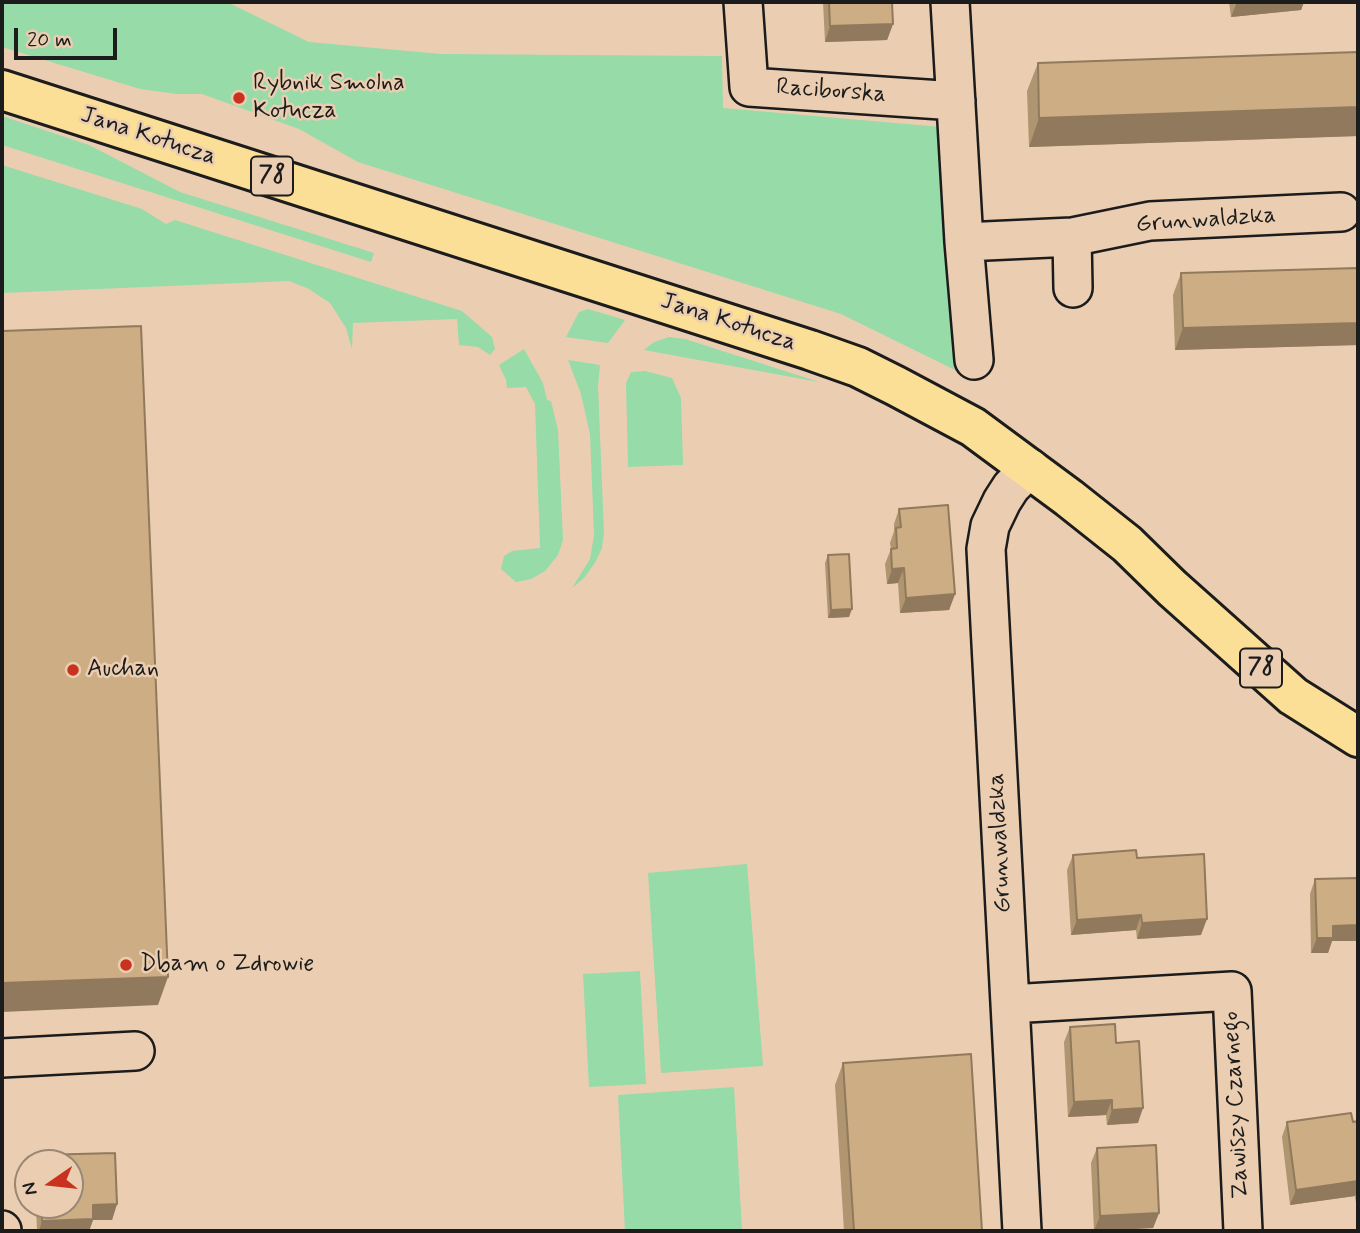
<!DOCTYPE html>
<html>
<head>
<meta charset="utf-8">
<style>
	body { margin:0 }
	#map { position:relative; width:1360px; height:1233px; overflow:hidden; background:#ebceb1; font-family:Mynerve,sans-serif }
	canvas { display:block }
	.frame { position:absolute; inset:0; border:4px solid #1c1c1c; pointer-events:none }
	.north { position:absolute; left:14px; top:1149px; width:70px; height:70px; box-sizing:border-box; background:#ebceb1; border:2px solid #988775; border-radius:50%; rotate:256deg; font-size:19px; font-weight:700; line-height:28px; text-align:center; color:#1c1c1c }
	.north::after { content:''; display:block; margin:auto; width:24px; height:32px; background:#c8321e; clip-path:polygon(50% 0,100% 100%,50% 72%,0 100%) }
	.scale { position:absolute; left:14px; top:28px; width:103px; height:32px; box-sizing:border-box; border:4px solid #1c1c1c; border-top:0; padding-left:9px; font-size:21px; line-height:24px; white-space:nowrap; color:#1c1c1c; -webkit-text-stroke:5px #ebceb1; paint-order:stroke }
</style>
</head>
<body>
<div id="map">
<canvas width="1360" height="1233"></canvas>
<div class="frame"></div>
<div class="north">N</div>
<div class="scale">20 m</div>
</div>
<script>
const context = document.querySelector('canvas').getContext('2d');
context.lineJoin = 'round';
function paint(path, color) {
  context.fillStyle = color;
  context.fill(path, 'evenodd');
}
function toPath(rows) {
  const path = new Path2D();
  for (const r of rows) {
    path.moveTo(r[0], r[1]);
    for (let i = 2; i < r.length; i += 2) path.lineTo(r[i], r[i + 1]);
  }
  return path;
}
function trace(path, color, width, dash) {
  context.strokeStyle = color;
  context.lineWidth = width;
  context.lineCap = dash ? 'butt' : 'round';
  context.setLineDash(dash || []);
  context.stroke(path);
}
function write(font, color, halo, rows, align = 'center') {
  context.font = font + ' Mynerve,sans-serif';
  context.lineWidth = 5;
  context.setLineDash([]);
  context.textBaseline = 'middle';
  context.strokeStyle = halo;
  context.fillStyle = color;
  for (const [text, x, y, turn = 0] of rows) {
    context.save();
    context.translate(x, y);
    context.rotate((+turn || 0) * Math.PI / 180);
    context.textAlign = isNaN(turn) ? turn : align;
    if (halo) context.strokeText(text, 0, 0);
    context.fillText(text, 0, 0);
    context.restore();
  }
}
paint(toPath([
	[2,2,227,2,309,42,441,54,722,56,723,108,941,127,957,371,841,314,358,162,299,129,202,94,177,94,140,89,2,47],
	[2,116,89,145,180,192,374,253,371,262,2,145],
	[2,165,142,209,166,224,175,220,462,311,492,337,495,349,490,355,478,347,459,345,457,319,353,323,352,349,346,328,330,303,309,289,289,281,2,293],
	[588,309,625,320,608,343,566,337,579,312],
	[669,337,685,339,819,382,644,350,654,342],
	[524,349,543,383,547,400,551,401,558,430,563,540,558,555,545,571,531,579,516,582,501,569,504,556,512,551,540,548,535,404,526,387,507,388,506,380,499,365],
	[568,360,600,365,598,386,604,533,602,548,595,563,584,578,572,588,590,559,594,535,590,434,581,394],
	[645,371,672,378,681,398,683,465,628,467,626,383,631,372],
	[747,864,763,1066,661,1073,648,873],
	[640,971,646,1084,589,1087,583,974],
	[734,1087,742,1231,625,1231,618,1095]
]), '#96dba8');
const street = toPath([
	[743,2,749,87,956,101],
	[950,2,964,242,974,360],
	[1072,237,1150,221,1341,212],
	[964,242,1072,237,1073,288],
	[1010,1004,1232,991,1243,1231],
	[2,1058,135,1051],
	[2,1230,2,1231],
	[1022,1231,986,549,990,526,1002,501,1011,487,1030,468]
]);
const primary = toPath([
	[2,90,810,350,858,367,896,386,973,427,1069,498,1127,544,1172,588,1293,696,1358,737]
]);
trace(street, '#1c1c1c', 42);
trace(primary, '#1c1c1c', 44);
trace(street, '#ebceb1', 37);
trace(primary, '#fbdf96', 38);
paint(toPath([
	[823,2,892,2,893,24,887,40,825,42],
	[1229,2,1304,2,1301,10,1231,17],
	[1358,52,1358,136,1029,147,1027,91,1038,63],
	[1358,268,1358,345,1175,350,1173,295,1181,273],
	[899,509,955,594,949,610,900,613,898,583,887,584,885,564,891,549,890,543,894,531,894,524],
	[828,555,849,617,828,618,825,563],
	[1073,855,1137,858,1201,935,1137,939,1136,930,1071,935,1067,870],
	[1358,878,1358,941,1332,941,1328,953,1311,953,1310,894,1315,879],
	[1070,1027,1116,1043,1138,1123,1107,1125,1106,1115,1068,1117,1064,1042],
	[843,1063,982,1231,844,1231,835,1085],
	[1358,1121,1358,1203,1356,1203,1355,1196,1290,1205,1282,1137,1287,1122],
	[1097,1148,1159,1213,1153,1228,1094,1231,1091,1163],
	[115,1153,117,1204,112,1220,93,1220,89,1231,37,1231,36,1205,70,1205,70,1163,37,1163,40,1155]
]), '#b09571');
paint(toPath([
	[1237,2,1304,2,1301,10,1231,17],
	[893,24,887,40,825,42,830,26],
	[1358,107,1358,136,1029,147,1039,118],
	[1358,323,1358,345,1175,350,1183,328],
	[904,568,898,583,887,584,892,569],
	[955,594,949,610,900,613,906,598],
	[852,609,849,617,828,618,831,610],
	[1141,915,1136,930,1071,935,1077,920],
	[1207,919,1201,935,1137,939,1142,923],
	[1358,925,1358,941,1332,941,1328,953,1311,953,1317,938,1333,926],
	[168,977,158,1005,2,1012,2,983],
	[1112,1100,1106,1115,1068,1117,1074,1102],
	[1143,1108,1138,1123,1107,1125,1112,1110],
	[1358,1181,1358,1187,1355,1196,1290,1205,1296,1190],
	[117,1204,112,1220,93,1220,89,1231,39,1231,42,1221,93,1205],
	[1159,1213,1153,1228,1094,1231,1100,1216]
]), '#90795c');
const building = toPath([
	[829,2,892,2,893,24,830,26,829,2],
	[1358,52,1358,107,1039,118,1038,63,1358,52],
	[1358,268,1358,323,1183,328,1181,273,1358,268],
	[141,326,168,977,2,983,2,331,141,326],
	[948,505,955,594,906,598,904,568,892,569,891,549,897,548,896,528,901,527,899,509,948,505],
	[849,554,852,609,831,610,828,555,849,554],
	[1136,850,1137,858,1204,854,1207,919,1142,923,1141,915,1077,920,1073,855,1136,850],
	[1358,878,1358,925,1333,926,1333,938,1317,938,1315,879,1358,878],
	[1115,1024,1116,1043,1139,1041,1143,1108,1112,1110,1112,1100,1074,1102,1070,1027,1115,1024],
	[971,1054,982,1231,854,1231,843,1063,971,1054],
	[1351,1113,1353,1122,1358,1121,1358,1181,1296,1190,1287,1122,1351,1113],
	[1156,1145,1159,1213,1100,1216,1097,1148,1156,1145],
	[115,1153,117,1204,93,1205,93,1219,42,1221,42,1205,70,1205,70,1163,40,1163,40,1155,115,1153]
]);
paint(building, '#cdad83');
trace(building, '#90795c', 2);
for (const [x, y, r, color] of [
	[239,98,7,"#c8321e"],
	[73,670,7,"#c8321e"],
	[126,965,7,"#c8321e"]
]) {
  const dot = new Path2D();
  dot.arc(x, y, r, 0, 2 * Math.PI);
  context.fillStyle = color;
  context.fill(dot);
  trace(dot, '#ebceb1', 2.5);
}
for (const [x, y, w] of [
	[272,176,42],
	[1261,668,42]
]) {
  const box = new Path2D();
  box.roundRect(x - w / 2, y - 19.5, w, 39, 5);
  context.fillStyle = '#ebceb1';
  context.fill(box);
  trace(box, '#1c1c1c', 2);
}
write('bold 23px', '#1c1c1c', null, [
	["78",272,176],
	["78",1261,668]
]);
write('24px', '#1c1c1c', '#ebceb1', [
	["Rybnik Smolna",253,84],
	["Kotucza",253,112],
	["Auchan",87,670],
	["Dbam o Zdrowie",140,965]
], 'left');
write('24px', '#1c1c1c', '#ebceb1', [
	["Raciborska",831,92,4],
	["Jana Kotucza",148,137,18],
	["Grunwaldzka",1206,221,-4],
	["Jana Kotucza",728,323,18],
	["Grunwaldzka",1001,843,-93],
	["Zawiszy Czarnego",1237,1105,-93]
]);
</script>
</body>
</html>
